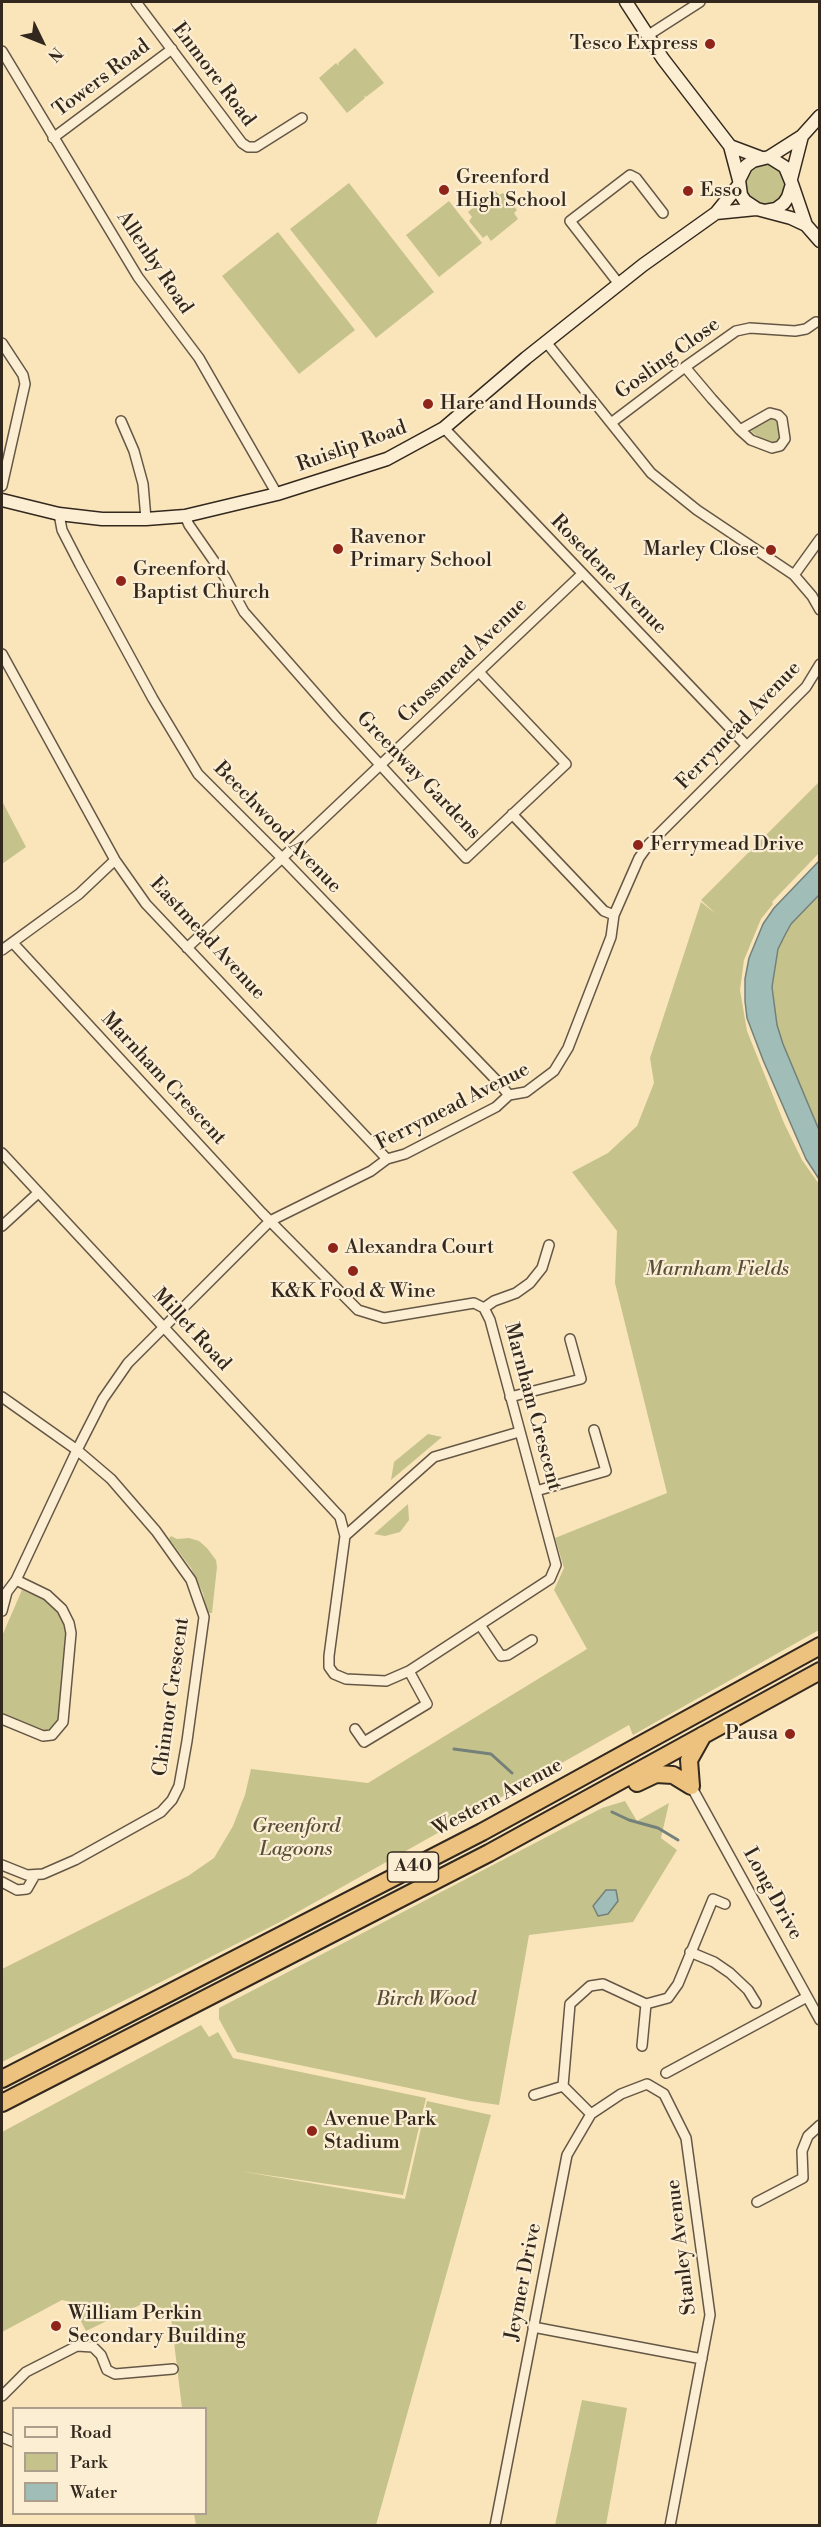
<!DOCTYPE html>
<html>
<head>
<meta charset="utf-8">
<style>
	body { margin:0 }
	#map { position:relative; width:821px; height:2527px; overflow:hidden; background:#fae5bb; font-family:"Libre Bodoni",serif }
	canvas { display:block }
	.frame { position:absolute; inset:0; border:3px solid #33281e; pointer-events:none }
	.legend { position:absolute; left:12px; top:2407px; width:195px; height:108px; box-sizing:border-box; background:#fceed3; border:2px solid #ac9f8b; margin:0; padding:8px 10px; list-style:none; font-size:18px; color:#33281e }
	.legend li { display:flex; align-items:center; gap:12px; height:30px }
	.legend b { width:30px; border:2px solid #ac9f8b }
	.north { position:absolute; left:12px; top:12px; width:60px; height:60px; -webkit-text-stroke:4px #fceed3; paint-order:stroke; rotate:133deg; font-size:16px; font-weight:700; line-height:24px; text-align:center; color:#33281e }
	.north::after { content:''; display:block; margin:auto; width:21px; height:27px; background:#33281e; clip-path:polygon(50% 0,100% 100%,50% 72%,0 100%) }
</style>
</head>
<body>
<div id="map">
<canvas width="821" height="2527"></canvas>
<div class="frame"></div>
<ul class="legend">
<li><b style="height:8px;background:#fceed3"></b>Road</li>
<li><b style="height:16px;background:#c5c28c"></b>Park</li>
<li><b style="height:16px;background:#a0bdb7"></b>Water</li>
</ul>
<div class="north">N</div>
</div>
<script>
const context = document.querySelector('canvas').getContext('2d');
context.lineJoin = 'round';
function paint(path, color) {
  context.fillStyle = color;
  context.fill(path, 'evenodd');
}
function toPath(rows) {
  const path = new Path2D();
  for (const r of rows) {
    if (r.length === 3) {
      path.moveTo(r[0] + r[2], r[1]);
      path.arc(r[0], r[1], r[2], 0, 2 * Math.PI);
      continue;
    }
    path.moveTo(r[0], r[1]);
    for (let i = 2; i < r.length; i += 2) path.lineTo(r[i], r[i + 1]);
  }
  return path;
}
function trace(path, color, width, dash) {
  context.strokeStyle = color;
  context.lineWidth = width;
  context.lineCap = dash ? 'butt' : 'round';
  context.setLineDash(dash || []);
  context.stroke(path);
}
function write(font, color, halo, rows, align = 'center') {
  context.font = font + ' "Libre Bodoni",serif';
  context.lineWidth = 4.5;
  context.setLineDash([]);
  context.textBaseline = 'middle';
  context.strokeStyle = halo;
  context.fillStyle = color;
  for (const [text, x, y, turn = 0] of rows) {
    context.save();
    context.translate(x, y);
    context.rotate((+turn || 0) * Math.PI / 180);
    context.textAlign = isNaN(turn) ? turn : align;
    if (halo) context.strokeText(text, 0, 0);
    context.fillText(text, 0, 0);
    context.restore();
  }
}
paint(toPath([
	[355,48,384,83,366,97,364,95,365,98,347,113,319,78,336,63,339,66,338,63],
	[765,185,21],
	[349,183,434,292,376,338,290,229],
	[495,190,499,195,503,193,517,210,514,213,518,219,491,241,487,235,483,238,469,221,472,217,468,212],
	[449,201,482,243,439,277,406,235],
	[278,232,355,330,299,374,222,276],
	[771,417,780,422,781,434,779,440,774,443,760,439,751,431,752,428],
	[819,782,819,853,772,902,773,904,761,919,744,960,740,990,747,1031,784,1123,802,1160,819,1184,819,1630,633,1735,629,1725,280,1922,2,2062,2,1969,188,1876,214,1858,233,1826,245,1795,251,1769,368,1783,587,1649,554,1590,564,1568,555,1538,667,1493,615,1283,617,1231,572,1172,608,1153,637,1126,654,1083,650,1058,701,902,716,914,701,900],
	[2,801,26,847,2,864],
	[819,895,819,1133,781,1053,770,995,778,949,791,924],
	[428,1434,442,1437,391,1480,394,1462],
	[408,1504,409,1520,400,1532,385,1536,374,1534],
	[171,1536,177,1539,189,1538,199,1541,207,1548,216,1560,217,1567,212,1613,207,1613,203,1593,191,1568,169,1539],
	[22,1590,45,1600,56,1610,63,1622,66,1636,58,1719,49,1730,40,1731,2,1714,2,1636],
	[625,1801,637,1821,669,1803,661,1838,677,1850,633,1922,529,1935,499,2105,471,2101,237,2052,219,2019,219,2008,602,1808],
	[201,2025,209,2037,218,2032,233,2058,426,2098,403,2195,239,2171,405,2199,427,2101,491,2115,376,2525,196,2525,194,2514,206,2514,206,2408,182,2408,170,2309,140,2305,86,2331,71,2302,62,2300,2,2332,2,2132],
	[582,2400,627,2408,606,2525,555,2525]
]), '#c5c28c');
const water = toPath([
	[819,861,819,895,791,924,785,935,778,949,772,987,777,1025,783,1044,819,1130,819,1179,806,1159,763,1060,747,1018,745,1001,745,979,749,958,763,924,774,908,819,861],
	[606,1890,616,1890,618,1901,608,1914,598,1916,593,1906,606,1890]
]);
paint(water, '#a0bdb7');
trace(water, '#74817a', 1.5);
trace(toPath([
	[454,1749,491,1754,512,1773],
	[612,1812,629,1820,658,1828,678,1840]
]), '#74817a', 3);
const street = toPath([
	[136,2,242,143,248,147,256,147,302,118],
	[647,36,700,2],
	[2,51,138,277,199,358,277,494],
	[53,138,172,49],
	[619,284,570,221,630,175,636,178,663,213],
	[546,342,651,473,697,510,794,575,812,596,820,610],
	[2,343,23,375,25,384,2,486],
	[685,367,712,399,740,430,751,440,772,448,780,446,785,439,782,419,778,415,770,413,740,430],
	[121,421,134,451,143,484,146,519],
	[611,423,685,367,736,331,750,328,795,331,806,329,816,322],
	[444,428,747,746],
	[59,514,62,530,80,565,153,699,198,774,282,858,498,1082,509,1095],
	[185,516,189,525,225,577,244,612,337,718,466,858,566,764,479,672],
	[794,575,820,539],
	[2,654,115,860,146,904,387,1159],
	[512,814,604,911,614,915],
	[187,948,582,574],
	[2,950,79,894,115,860],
	[2,1153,340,1517,345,1536,329,1656,329,1667,334,1674,346,1679,386,1681,409,1671,550,1579,556,1565,490,1320,484,1308,474,1303,384,1318,358,1310,262,1213,13,943],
	[2,1226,38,1193],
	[484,1308,494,1301,516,1293,530,1283,542,1268,549,1245],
	[2,1397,77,1450,111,1479,156,1531,191,1580,204,1617,187,1741,179,1786,172,1800,161,1812,75,1860,43,1874,27,1875,2,1865],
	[510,1397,581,1379,570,1339],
	[536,1491,606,1471,594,1430],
	[345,1536,434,1457,519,1432],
	[2,1611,7,1592,16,1580,77,1450,103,1399,128,1363,270,1221,371,1171,387,1159,405,1154,496,1107,509,1095,526,1092,554,1071,568,1048,611,937,614,915,639,858,649,844,806,687,820,664],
	[480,1625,501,1656,508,1655,532,1640],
	[2,1719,43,1736,52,1735,63,1722,71,1633,69,1623,62,1609,47,1595,16,1580],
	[355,1729,364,1742,427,1704,409,1671],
	[691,1786,820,2020],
	[2,1882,17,1890,27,1889,35,1875],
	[690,1952,714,1962,730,1973,748,1990,756,2003],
	[642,2046,646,2004],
	[666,2073,807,1997],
	[534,2095,563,2086],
	[591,2114,563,2086,570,2004,590,1986,603,1984,646,2004,668,1998,678,1984,713,1899,725,1904],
	[757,2202,803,2178,802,2151,808,2136,820,2125],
	[533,2327,702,2359],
	[2,2396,26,2372,77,2346,93,2347,101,2355,107,2370,115,2374,173,2369],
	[2,2437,14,2442],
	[495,2526,567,2155,591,2114,621,2094,647,2084,664,2094,686,2138,710,2315,670,2526]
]);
const secondary = toPath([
	[626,2,663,59,730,146,739,180],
	[730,146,762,158],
	[769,157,802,136,820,116],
	[791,179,802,136],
	[792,184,806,225],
	[765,211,776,209,784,203,788,197,792,184,785,167,769,157,753,161,746,166,739,180,741,195,745,201,757,209,791,218,806,225,820,241],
	[716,213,756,209],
	[2,500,59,514,102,519,146,519,185,516,277,494,387,459,444,428,526,358,643,265,716,213,738,186]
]);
const highway = toPath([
	[637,1783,656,1774,673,1775,691,1786],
	[691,1786,689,1760,703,1735],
	[2,2079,482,1832,820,1646],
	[2,2103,489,1853,820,1671]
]);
trace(street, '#655745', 12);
trace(secondary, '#33281e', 15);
trace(highway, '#33281e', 20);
trace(street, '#fceed3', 9);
trace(secondary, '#fceed3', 12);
trace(highway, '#edc27e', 16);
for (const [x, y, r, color] of [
	[710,44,6,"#8f2418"],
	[444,190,6,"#8f2418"],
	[688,191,6,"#8f2418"],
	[428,404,6,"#8f2418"],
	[338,549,6,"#8f2418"],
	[771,550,6,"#8f2418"],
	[121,581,6,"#8f2418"],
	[638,845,6,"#8f2418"],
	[333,1248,6,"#8f2418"],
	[353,1271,6,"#8f2418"],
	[790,1734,6,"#8f2418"],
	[312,2131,6,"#8f2418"],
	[56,2326,6,"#8f2418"]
]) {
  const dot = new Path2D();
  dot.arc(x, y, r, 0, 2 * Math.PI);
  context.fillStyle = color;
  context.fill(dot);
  trace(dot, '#fceed3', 2);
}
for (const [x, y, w] of [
	[413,1867,51]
]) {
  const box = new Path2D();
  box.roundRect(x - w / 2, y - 15, w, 30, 4.5);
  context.fillStyle = '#fceed3';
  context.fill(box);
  trace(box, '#33281e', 1.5);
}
write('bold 18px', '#33281e', null, [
	["A40",413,1867]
]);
write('20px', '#33281e', '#fceed3', [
	["Tesco Express",698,44,"right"],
	["Greenford",456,178],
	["High School",456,201],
	["Esso",700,191],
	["Hare and Hounds",440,404],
	["Ravenor",350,538],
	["Primary School",350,561],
	["Marley Close",759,550,"right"],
	["Greenford",133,570],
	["Baptist Church",133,593],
	["Ferrymead Drive",650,845],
	["Alexandra Court",345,1248],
	["K&K Food & Wine",353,1292,"center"],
	["Pausa",778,1734,"right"],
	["Avenue Park",324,2120],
	["Stadium",324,2143],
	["William Perkin",68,2314],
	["Secondary Building",68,2337]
], 'left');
write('20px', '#33281e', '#fceed3', [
	["Enmore Road",213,75,53],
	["Towers Road",102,79,-37],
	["Allenby Road",154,263,56],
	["Gosling Close",668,359,-36],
	["Ruislip Road",352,447,-20],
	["Rosedene Avenue",608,575,46],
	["Crossmead Avenue",463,661,-44],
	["Ferrymead Avenue",739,726,-46],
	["Greenway Gardens",418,776,46],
	["Beechwood Avenue",277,828,46],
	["Eastmead Avenue",207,939,47],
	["Marnham Crescent",163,1079,47],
	["Ferrymead Avenue",453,1107,-27],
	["Millet Road",191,1330,47],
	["Marnham Crescent",532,1407,75],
	["Chinnor Crescent",172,1697,-82],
	["Western Avenue",498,1798,-28],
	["Long Drive",772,1894,61],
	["Stanley Avenue",682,2247,-97],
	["Jeymer Drive",524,2282,-79]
]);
write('italic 20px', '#584e3a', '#fceed3', [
	["Marnham Fields",717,1270],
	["Greenford",296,1827],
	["Lagoons",296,1850],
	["Birch Wood",426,2000]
]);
</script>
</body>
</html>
